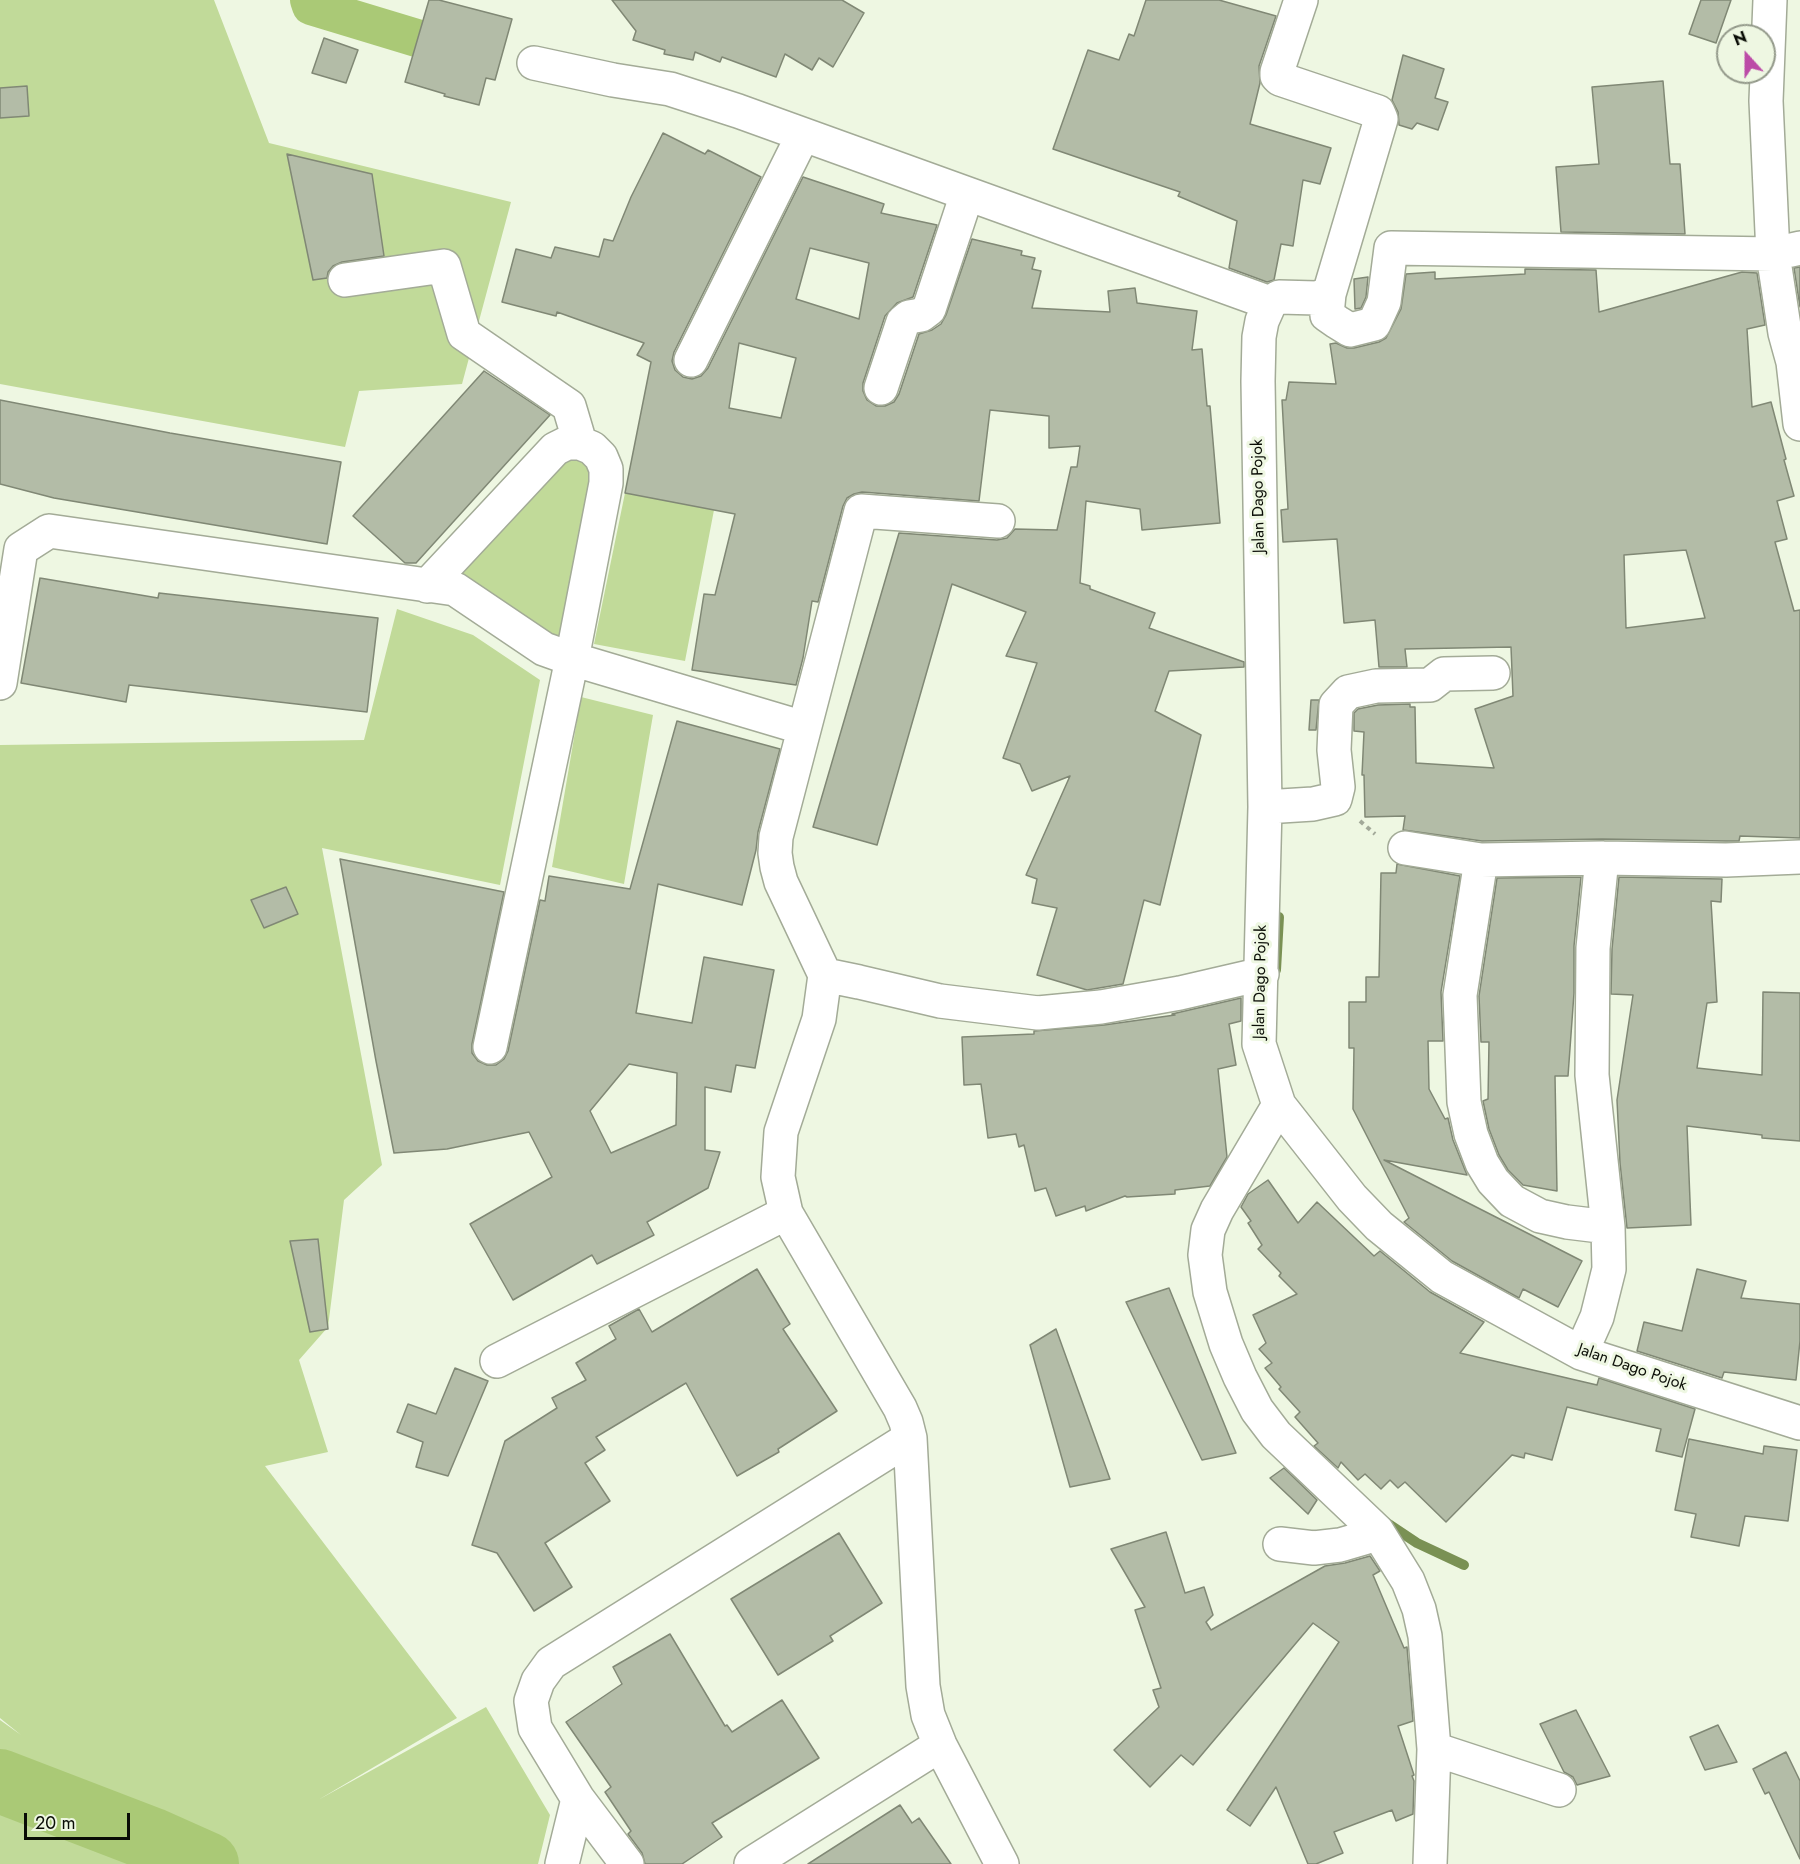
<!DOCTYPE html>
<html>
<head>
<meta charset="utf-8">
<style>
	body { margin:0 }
	#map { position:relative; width:1800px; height:1864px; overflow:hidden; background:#eef7e2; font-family:Jost,sans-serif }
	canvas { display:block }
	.north { position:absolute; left:1716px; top:24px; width:60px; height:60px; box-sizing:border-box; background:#eef7e2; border:2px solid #93998a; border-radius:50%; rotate:339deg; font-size:16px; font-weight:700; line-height:24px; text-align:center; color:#0a0d06 }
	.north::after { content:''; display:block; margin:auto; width:21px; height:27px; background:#bc4ba7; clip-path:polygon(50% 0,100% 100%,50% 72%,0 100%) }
	.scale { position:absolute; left:24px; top:1813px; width:106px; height:27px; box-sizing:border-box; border:3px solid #0a0d06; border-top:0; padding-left:8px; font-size:18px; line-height:21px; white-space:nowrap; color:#0a0d06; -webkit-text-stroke:4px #eef7e2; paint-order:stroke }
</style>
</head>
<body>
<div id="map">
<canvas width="1800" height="1864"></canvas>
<div class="north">N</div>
<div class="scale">20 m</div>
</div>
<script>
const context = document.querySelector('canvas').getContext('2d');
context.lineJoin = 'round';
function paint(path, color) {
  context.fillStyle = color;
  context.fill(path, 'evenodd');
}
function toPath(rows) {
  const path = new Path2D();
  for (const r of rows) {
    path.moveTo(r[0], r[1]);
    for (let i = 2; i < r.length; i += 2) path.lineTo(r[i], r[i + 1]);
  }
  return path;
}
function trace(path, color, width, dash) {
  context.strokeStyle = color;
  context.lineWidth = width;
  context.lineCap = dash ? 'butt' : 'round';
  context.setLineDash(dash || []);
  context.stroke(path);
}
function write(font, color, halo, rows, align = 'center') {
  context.font = font + ' Jost,sans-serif';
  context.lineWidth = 6;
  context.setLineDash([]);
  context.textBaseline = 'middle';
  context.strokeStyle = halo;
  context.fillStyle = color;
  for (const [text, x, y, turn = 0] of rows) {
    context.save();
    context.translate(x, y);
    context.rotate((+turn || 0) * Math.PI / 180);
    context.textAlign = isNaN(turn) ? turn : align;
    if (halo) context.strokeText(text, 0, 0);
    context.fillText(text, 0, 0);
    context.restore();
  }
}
paint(toPath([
	[0,0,214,0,269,143,511,202,462,384,359,391,345,447,0,384],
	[558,453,596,460,567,651,438,582],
	[625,493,714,510,685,661,594,644],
	[397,609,473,635,540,680,500,885,322,848,382,1165,344,1200,328,1327,299,1360,328,1452,265,1466,457,1718,318,1800,486,1707,550,1815,538,1864,0,1864,0,1720,21,1735,0,1718,0,745,364,740],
	[581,697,653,715,624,884,552,867]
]), '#c1da99');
trace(toPath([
	[1276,970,1279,917],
	[1384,1521,1417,1543,1464,1565]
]), '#7a9154', 10);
trace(toPath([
	[309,0,311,6,443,46]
]), '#aac976', 38);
trace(toPath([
	[0,1781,151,1839,207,1864]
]), '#aac976', 64);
const building = toPath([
	[429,0,439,0,512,19,495,80,486,78,479,105,444,96,445,94,405,82,429,0],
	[612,0,842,0,864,13,833,67,819,58,812,70,785,54,776,77,722,57,720,62,695,52,693,60,664,54,665,50,633,40,636,31,612,0],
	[1146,0,1219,0,1276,16,1259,66,1260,83,1250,124,1331,148,1320,184,1303,180,1293,246,1281,244,1274,280,1267,282,1229,268,1237,221,1178,196,1180,192,1053,149,1088,50,1119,60,1129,34,1134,36,1146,0],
	[1701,0,1731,0,1716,43,1689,34,1701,0],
	[324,38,358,50,346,83,312,73,324,38],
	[1403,55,1444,69,1435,98,1448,102,1438,130,1417,123,1412,129,1399,125,1398,112,1392,100,1403,55],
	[1663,81,1670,164,1680,164,1685,234,1561,232,1556,167,1599,164,1592,87,1663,81],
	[27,86,29,116,0,118,0,88,27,86],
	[663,133,705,154,708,150,761,177,674,352,672,361,675,370,683,377,692,379,701,376,708,368,803,177,884,204,881,213,937,225,913,297,897,303,885,316,863,383,863,391,867,400,876,406,885,406,894,402,899,394,919,334,932,330,941,324,946,315,972,239,1022,251,1021,255,1035,258,1032,269,1041,271,1032,308,1110,312,1108,291,1135,288,1137,303,1197,311,1192,350,1202,349,1207,406,1210,406,1220,523,1142,530,1140,509,1086,501,1080,583,1090,586,1090,589,1155,613,1149,628,1244,662,1244,667,1169,671,1155,711,1201,735,1160,905,1144,900,1123,984,1087,990,1037,975,1057,908,1032,903,1037,879,1026,875,1070,776,1032,791,1020,764,1003,758,1037,663,1006,656,1026,612,952,584,877,845,813,827,899,533,997,540,1007,538,1015,529,1057,530,1071,467,1077,467,1080,446,1049,448,1049,416,990,410,979,501,862,492,854,494,847,498,843,506,818,602,812,601,803,658,796,685,692,670,704,594,715,595,735,514,625,493,651,362,637,355,644,343,557,312,556,316,502,302,516,249,551,258,555,247,599,257,604,239,613,241,631,197,663,133],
	[810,248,869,263,859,319,796,299,810,248],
	[739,343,796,358,781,418,729,408,739,343],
	[287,154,372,174,384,256,342,262,333,266,328,272,327,278,313,280,287,154],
	[1800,267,1800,307,1794,268,1800,267],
	[1525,269,1596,270,1599,312,1742,272,1757,273,1765,325,1747,329,1752,407,1771,402,1786,459,1784,460,1794,496,1777,501,1787,539,1775,542,1794,611,1800,610,1800,838,1740,836,1739,841,1726,841,1602,839,1482,841,1403,830,1405,816,1365,817,1364,775,1362,775,1364,732,1354,731,1354,713,1358,709,1378,705,1410,704,1410,707,1415,707,1416,763,1494,768,1475,709,1513,696,1511,647,1405,649,1407,667,1379,667,1375,620,1344,623,1337,539,1283,542,1281,510,1288,509,1282,400,1286,400,1289,382,1336,384,1330,344,1336,343,1347,348,1354,348,1379,342,1386,338,1401,309,1406,274,1435,272,1435,279,1525,274,1525,269],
	[1686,550,1705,618,1626,628,1624,555,1686,550],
	[1368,277,1366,297,1361,308,1355,309,1354,279,1368,277],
	[484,371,550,415,416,563,405,563,353,516,484,371],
	[0,400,170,433,341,462,327,544,54,498,0,484,0,400],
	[40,578,158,598,159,593,378,618,367,712,129,685,126,702,21,683,40,578],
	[1311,700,1319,700,1316,730,1309,730,1311,700],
	[677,721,780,749,758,832,756,850,742,905,658,884,636,1013,692,1023,704,957,774,970,755,1068,736,1065,731,1092,705,1087,705,1150,720,1152,708,1188,647,1222,654,1235,597,1264,592,1255,513,1300,470,1224,552,1177,529,1132,447,1149,394,1153,376,1061,340,859,504,892,472,1044,472,1053,478,1061,487,1065,496,1065,504,1059,508,1051,540,900,545,901,549,876,630,889,677,721],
	[629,1064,677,1073,676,1125,611,1153,590,1111,629,1064],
	[1397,864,1460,876,1441,992,1443,1041,1428,1041,1429,1089,1445,1119,1448,1118,1453,1140,1467,1175,1384,1160,1582,1261,1558,1307,1523,1289,1519,1298,1452,1261,1404,1222,1409,1218,1353,1109,1354,1048,1349,1048,1349,1002,1366,1002,1366,977,1379,977,1381,873,1396,873,1397,864],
	[1581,877,1574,946,1574,993,1568,1076,1555,1076,1557,1191,1523,1185,1508,1170,1499,1155,1489,1129,1483,1101,1488,1099,1489,1042,1481,1042,1479,996,1497,878,1581,877],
	[1619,877,1722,879,1721,902,1711,901,1717,1002,1707,1003,1697,1068,1762,1075,1763,992,1800,993,1800,1141,1762,1138,1762,1135,1687,1126,1691,1225,1627,1228,1620,1163,1617,1100,1633,995,1611,994,1612,949,1619,877],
	[286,887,298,914,264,928,251,900,286,887],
	[1241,998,1241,1021,1229,1024,1236,1065,1218,1069,1227,1157,1210,1186,1175,1190,1175,1194,1127,1197,1125,1196,1086,1211,1085,1206,1056,1216,1046,1188,1035,1191,1024,1145,1019,1147,1016,1134,988,1138,981,1084,964,1085,962,1037,1034,1034,1034,1031,1104,1025,1175,1015,1172,1014,1241,998],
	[1268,1180,1298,1223,1317,1202,1374,1256,1380,1251,1430,1292,1484,1322,1460,1353,1597,1385,1599,1378,1695,1409,1682,1457,1656,1451,1661,1429,1567,1407,1552,1460,1525,1453,1524,1458,1512,1455,1446,1522,1405,1482,1398,1488,1390,1480,1381,1489,1365,1474,1358,1480,1341,1462,1338,1468,1314,1446,1318,1443,1295,1417,1300,1412,1279,1389,1281,1387,1265,1368,1272,1363,1259,1349,1266,1343,1253,1315,1297,1294,1279,1276,1281,1273,1258,1249,1262,1245,1248,1223,1251,1221,1241,1207,1248,1194,1268,1180],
	[318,1239,328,1329,310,1332,290,1241,318,1239],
	[757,1269,790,1324,783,1329,837,1411,778,1449,779,1452,737,1476,686,1383,596,1437,605,1450,585,1463,610,1501,545,1543,572,1587,534,1611,497,1553,472,1545,505,1441,557,1408,552,1398,586,1380,576,1363,616,1339,609,1326,639,1309,652,1332,757,1269],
	[1697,1269,1746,1281,1741,1298,1800,1304,1800,1341,1796,1380,1724,1372,1722,1378,1637,1351,1644,1322,1682,1331,1697,1269],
	[1169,1288,1216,1404,1236,1453,1202,1460,1126,1302,1169,1288],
	[1056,1329,1110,1479,1070,1487,1030,1345,1056,1329],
	[455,1368,488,1381,448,1476,416,1467,423,1442,397,1432,408,1404,436,1414,455,1368],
	[1689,1439,1763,1454,1764,1446,1797,1450,1788,1521,1745,1516,1739,1546,1691,1537,1696,1514,1675,1510,1689,1439],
	[1284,1468,1317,1500,1308,1514,1270,1478,1284,1468],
	[1166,1532,1185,1593,1204,1587,1213,1615,1206,1622,1211,1630,1325,1566,1345,1563,1370,1556,1380,1571,1373,1575,1404,1648,1407,1647,1413,1721,1398,1726,1414,1775,1412,1776,1414,1781,1413,1814,1396,1821,1392,1810,1334,1832,1343,1853,1316,1864,1308,1864,1276,1787,1250,1826,1227,1810,1339,1642,1313,1623,1193,1765,1181,1755,1150,1787,1114,1750,1159,1707,1153,1690,1161,1688,1135,1610,1145,1607,1111,1549,1166,1532],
	[839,1533,882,1603,830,1636,833,1641,778,1675,731,1599,839,1533],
	[670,1634,725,1726,727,1725,732,1732,782,1700,819,1758,712,1823,722,1837,682,1864,645,1864,642,1853,628,1834,631,1831,605,1792,611,1787,566,1722,622,1684,613,1667,670,1634],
	[1576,1710,1610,1776,1577,1785,1573,1777,1564,1772,1540,1724,1576,1710],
	[1718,1725,1737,1762,1705,1770,1690,1737,1718,1725],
	[1786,1752,1800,1781,1800,1859,1769,1792,1765,1794,1753,1769,1786,1752],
	[900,1805,912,1823,919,1818,951,1864,808,1864,900,1805]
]);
paint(building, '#b3bca7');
trace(building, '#808875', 1.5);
const minor = toPath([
	[1770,0,1766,101,1773,254,1785,333,1793,362,1800,424],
	[534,63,613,80,670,89,738,111,1270,303],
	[345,280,444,266,464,334,569,406,580,443],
	[1329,294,1327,315,1337,322,1350,330,1374,324,1384,302,1391,248,1773,254,1800,248],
	[1270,303,1262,321,1259,337,1258,381,1265,807,1259,1044,1279,1105,1352,1198,1379,1226,1442,1277,1581,1353,1800,1423],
	[1270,303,1279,297,1317,298,1329,294,1381,119,1378,112,1280,79,1277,76,1277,72,1301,0],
	[691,360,803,135],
	[881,388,903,322,909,317,921,315,929,309,967,194],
	[998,521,861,511,776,837,775,853,777,867,781,882,825,975,819,1019,781,1132,778,1177,786,1213,900,1408,906,1422,910,1438,923,1686,928,1715,940,1745,1002,1864],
	[427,586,555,449,567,443,580,443,592,448,601,457,606,469,606,483,572,659,490,1047],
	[0,683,21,549,49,531,455,589,544,649,572,659,804,728],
	[1265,807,1313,804,1335,799,1338,787,1334,750,1336,705,1348,692,1376,686,1430,685,1444,674,1493,673],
	[1405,848,1481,860,1602,858,1726,860,1800,857],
	[1481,860,1460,995,1464,1102,1471,1134,1482,1163,1493,1181,1512,1201,1540,1216,1567,1222,1608,1227],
	[825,975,859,982,940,1001,1038,1013,1101,1007,1180,993,1262,974],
	[1279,1105,1217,1210,1208,1230,1205,1255,1210,1292,1226,1344,1240,1377,1257,1410,1276,1435,1377,1531,1408,1581,1419,1609,1425,1636,1434,1749,1430,1864],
	[1581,1353,1597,1317,1609,1269,1608,1227,1592,1075,1593,948,1602,858],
	[497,1361,786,1213],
	[1280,1544,1314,1548,1340,1545,1364,1538,1377,1531],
	[1434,1749,1559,1790],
	[562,1864,578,1799],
	[627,1864,578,1799,535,1728,531,1701,538,1681,551,1663,910,1438],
	[751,1864,940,1745]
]);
trace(minor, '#a3ab97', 36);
trace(toPath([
	[1360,821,1375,834]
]), '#a2a999', 4, [4.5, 4.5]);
trace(minor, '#fff', 33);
write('16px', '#0a0d06', '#eef7e2', [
	["Jalan Dago Pojok",1259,496,-91],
	["Jalan Dago Pojok",1261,982,-89],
	["Jalan Dago Pojok",1632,1368,19]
]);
</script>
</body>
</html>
